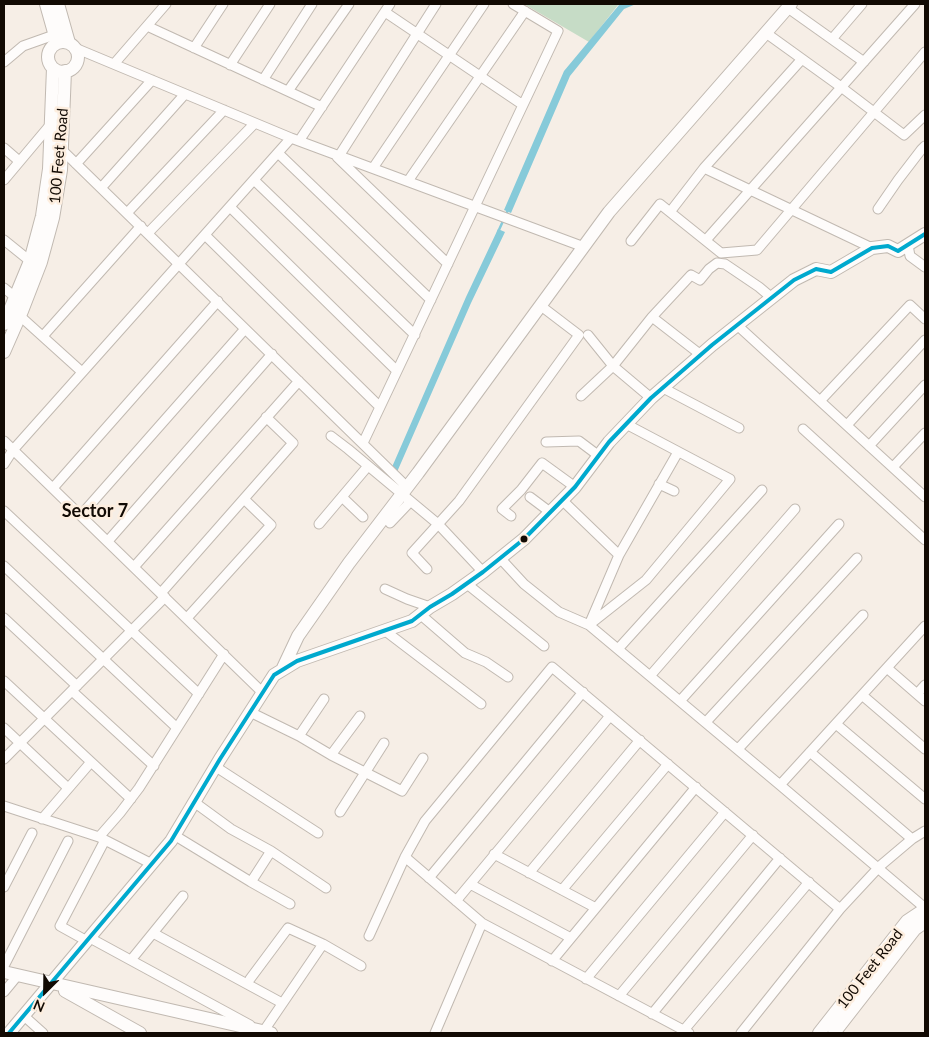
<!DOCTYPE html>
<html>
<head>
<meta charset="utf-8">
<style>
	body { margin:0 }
	#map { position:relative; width:929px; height:1037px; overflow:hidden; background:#f6eee6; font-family:Lato,sans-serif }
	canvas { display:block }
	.frame { position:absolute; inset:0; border:5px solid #120a03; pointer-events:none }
	.north { position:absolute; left:20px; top:967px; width:50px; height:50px; -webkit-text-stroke:4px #fdeedf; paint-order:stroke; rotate:203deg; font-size:14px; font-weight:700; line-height:20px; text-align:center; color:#120a03 }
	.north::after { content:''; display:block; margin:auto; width:18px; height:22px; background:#120a03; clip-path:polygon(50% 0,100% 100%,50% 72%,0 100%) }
</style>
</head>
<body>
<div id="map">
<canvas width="929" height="1037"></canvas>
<div class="frame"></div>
<div class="north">N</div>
</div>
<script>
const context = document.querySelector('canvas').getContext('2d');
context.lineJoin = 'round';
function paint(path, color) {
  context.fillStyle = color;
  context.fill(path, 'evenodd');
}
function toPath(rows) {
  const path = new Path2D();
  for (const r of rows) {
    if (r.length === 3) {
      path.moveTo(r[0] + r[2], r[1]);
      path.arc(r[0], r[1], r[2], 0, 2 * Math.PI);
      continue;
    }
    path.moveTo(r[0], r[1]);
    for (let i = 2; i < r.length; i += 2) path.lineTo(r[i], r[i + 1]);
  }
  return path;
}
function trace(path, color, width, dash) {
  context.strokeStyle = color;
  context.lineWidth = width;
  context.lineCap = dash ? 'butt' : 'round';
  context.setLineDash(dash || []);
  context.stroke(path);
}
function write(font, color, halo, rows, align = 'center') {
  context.font = font + ' Lato,sans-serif';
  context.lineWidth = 5;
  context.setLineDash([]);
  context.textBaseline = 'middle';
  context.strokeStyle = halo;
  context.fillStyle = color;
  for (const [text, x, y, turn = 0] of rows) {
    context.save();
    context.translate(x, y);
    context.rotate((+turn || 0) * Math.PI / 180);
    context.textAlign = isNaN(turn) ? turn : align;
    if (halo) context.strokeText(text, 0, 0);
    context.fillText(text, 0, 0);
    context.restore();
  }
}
paint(toPath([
	[524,4,621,4,618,5,589,42]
]), '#c6dcc6');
paint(toPath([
	[621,4,636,4,624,9,570,76,511,213,504,210,564,71,619,5],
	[498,229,505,232,471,303,397,472,392,467,466,297]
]), '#86cad9');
trace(toPath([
	[498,232,508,210]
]), '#86cad9', 2.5);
const street = toPath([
	[788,8,864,62],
	[385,12,523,105],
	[147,26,322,107],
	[766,33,841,87,904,135,925,115],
	[832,39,862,4],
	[75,48,291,138,584,247],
	[194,48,223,4],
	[4,62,23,46,54,35],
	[114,64,166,4],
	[230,65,270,4],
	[263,80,312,4],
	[288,91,349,4],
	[299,141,390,4],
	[4,148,19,161],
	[61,149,407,487],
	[278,153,431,300],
	[339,156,436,4],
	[337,157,448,264],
	[76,164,152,80],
	[373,168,484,4],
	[704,168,872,248],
	[4,180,51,124],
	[254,180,415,335],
	[408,181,525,11],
	[101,188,185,94],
	[230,207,397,371],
	[878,209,898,180,921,150,925,146],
	[670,212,704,168,802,59],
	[127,213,224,110],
	[148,233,255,123],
	[205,235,380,407],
	[4,240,30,261],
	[706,240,915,4],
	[631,241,660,204,721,253,757,250,925,52],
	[908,245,910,256,925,267],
	[4,288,15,297],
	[20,316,82,372],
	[652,317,701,355],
	[737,325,925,497],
	[588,335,613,366,651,398],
	[43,336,141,226],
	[663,388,739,428],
	[581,396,613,366,652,317,691,275,700,280,709,269,717,263,725,264,759,287,772,298],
	[820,401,910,305,925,319],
	[626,424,730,479,646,580,589,625,619,555,678,452],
	[847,425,925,340],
	[803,429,925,540],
	[331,436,348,449,438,524,483,572],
	[4,441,262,692],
	[546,442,579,441,599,456],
	[363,443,558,31,513,4],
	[869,446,925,385],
	[4,464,13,450,291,138],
	[893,467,925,433],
	[659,484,674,491],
	[53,488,218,301],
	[342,497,363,517],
	[530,497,550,512],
	[562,500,619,555],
	[4,511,199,694],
	[81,515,245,329],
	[511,516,502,509,521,490,542,463,575,487],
	[390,523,410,502],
	[319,524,368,466],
	[108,541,272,354],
	[500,558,524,584,559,612,589,625,780,785,925,908],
	[4,566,177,728],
	[134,567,299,381],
	[427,569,412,553,459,501,579,335,541,306],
	[467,584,544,646],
	[385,589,407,599,430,607],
	[161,593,293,443,266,417],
	[421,615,465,653,486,662,508,677],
	[4,618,77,686],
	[187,618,271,525,244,499],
	[384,630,481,704],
	[618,649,762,490],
	[887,668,925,701],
	[650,676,795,509],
	[4,681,131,799],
	[72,691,154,766],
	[917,694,925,685],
	[862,695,925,749],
	[680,701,839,524],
	[250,712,299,736,331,755,402,791,423,758],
	[706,722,857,558],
	[836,724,925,799],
	[4,728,68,788],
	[299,736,324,699],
	[738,749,863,615],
	[810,752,912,839],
	[331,755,360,716],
	[4,759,165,597],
	[216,767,318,833],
	[780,785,925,626],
	[4,806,99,837,152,864],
	[340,812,384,743],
	[42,819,91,762],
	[174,835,251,882,271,851,231,829,194,802],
	[99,837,120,813,139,788,224,654],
	[271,851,326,888],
	[494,854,596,908],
	[405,857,482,923,689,1033],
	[529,873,640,740],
	[429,878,583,692],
	[251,882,290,904],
	[470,884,571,938],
	[4,887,32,833],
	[562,890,668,764],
	[456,901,610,716],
	[153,933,282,1003],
	[369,936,405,857,425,821,552,667,840,909],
	[90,938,250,1025],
	[87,941,60,926,105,840],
	[323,944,361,966],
	[131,960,183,896],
	[552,961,696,787],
	[4,966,68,841],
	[250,979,288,928,323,944,263,1032],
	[586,979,725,812],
	[4,992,18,975],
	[619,996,753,835],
	[652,1014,780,858],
	[24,1016,43,1033],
	[684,1030,809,882],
	[435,1033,482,923],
	[741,1033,840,909,880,866,912,839,925,831]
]);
const secondary = toPath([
	[46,4,57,43],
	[58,4,69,43],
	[63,57,15],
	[4,324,30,261,42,216,49,169,53,68],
	[4,352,22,311,41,262,53,218,61,170,65,71],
	[282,670,298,636,349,563,418,473,609,212,791,4],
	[4,972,271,1033],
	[65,991,140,1033],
	[9,1033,171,841,220,759,274,675,297,661,412,621,430,607,452,594,483,572,524,539,575,487,609,442,651,398,712,345,794,280,816,269,831,272,872,248,888,246,898,251,925,234],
	[819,1033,907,921,925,909],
	[834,1033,915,929,925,922]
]);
trace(street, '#c1b9b1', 11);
trace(secondary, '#c1b9b1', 14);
trace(street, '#fefcfb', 9);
trace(secondary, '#fefcfb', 12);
trace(toPath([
	[9,1033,171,841,220,759,274,675,297,661,412,621,430,607,452,594,483,572,524,539,575,487,609,442,651,398,712,345,794,280,816,269,831,272,872,248,888,246,898,251,925,234]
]), '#00a9ce', 4);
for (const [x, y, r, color] of [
	[524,539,4.5,"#120a03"]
]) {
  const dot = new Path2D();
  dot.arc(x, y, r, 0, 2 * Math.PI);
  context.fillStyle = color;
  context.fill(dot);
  trace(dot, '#fdeedf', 2);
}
write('15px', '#120a03', '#fdeedf', [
	["100 Feet Road",59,156,-85],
	["100 Feet Road",870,969,-52]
]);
write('bold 18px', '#120a03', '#fdeedf', [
	["Sector 7",95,511]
]);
</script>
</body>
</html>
